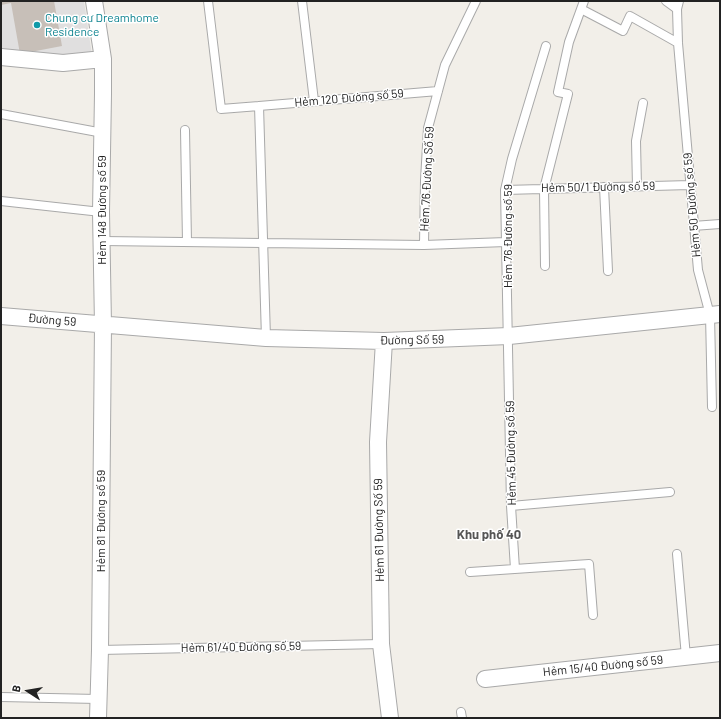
<!DOCTYPE html>
<html>
<head>
<meta charset="utf-8">
<style>
	body { margin:0 }
	#map { position:relative; width:721px; height:719px; overflow:hidden; background:#f2efe9; font-family:Barlow,sans-serif }
	canvas { display:block }
	.frame { position:absolute; inset:0; border:2px solid #222; pointer-events:none }
	.north { position:absolute; left:8px; top:671px; width:40px; height:40px; -webkit-text-stroke:3px #fff; paint-order:stroke; rotate:282deg; font-size:11px; font-weight:700; line-height:16px; text-align:center; color:#222 }
	.north::after { content:''; display:block; margin:auto; width:14px; height:18px; background:#222; clip-path:polygon(50% 0,100% 100%,50% 72%,0 100%) }
</style>
</head>
<body>
<div id="map">
<canvas width="721" height="719"></canvas>
<div class="frame"></div>
<div class="north">B</div>
</div>
<script>
const context = document.querySelector('canvas').getContext('2d');
context.lineJoin = 'round';
function paint(path, color) {
  context.fillStyle = color;
  context.fill(path, 'evenodd');
}
function toPath(rows) {
  const path = new Path2D();
  for (const r of rows) {
    path.moveTo(r[0], r[1]);
    for (let i = 2; i < r.length; i += 2) path.lineTo(r[i], r[i + 1]);
  }
  return path;
}
function trace(path, color, width, dash) {
  context.strokeStyle = color;
  context.lineWidth = width;
  context.lineCap = dash ? 'butt' : 'round';
  context.setLineDash(dash || []);
  context.stroke(path);
}
function write(font, color, halo, rows, align = 'center') {
  context.font = font + ' Barlow,sans-serif';
  context.lineWidth = 3;
  context.setLineDash([]);
  context.textBaseline = 'middle';
  context.strokeStyle = halo;
  context.fillStyle = color;
  for (const [text, x, y, turn = 0] of rows) {
    context.save();
    context.translate(x, y);
    context.rotate((+turn || 0) * Math.PI / 180);
    context.textAlign = isNaN(turn) ? turn : align;
    if (halo) context.strokeText(text, 0, 0);
    context.fillText(text, 0, 0);
    context.restore();
  }
}
paint(toPath([
	[1,1,84,1,92,55,63,59,1,53]
]), '#e0dfdf');
paint(toPath([
	[1,1,54,1,62,46,20,54,11,3,1,5]
]), '#c7bfb8');
const service = toPath([
	[208,1,221,109,259,106,266,338],
	[302,1,314,101],
	[666,1,677,9],
	[679,1,677,9,678,43,698,270,710,315,712,407],
	[581,9,623,31,630,16,678,43],
	[259,106,438,91],
	[1,114,103,133],
	[185,130,187,242],
	[604,187,608,271],
	[637,187,636,141,643,103],
	[505,190,690,185],
	[1,201,101,212],
	[693,226,720,224],
	[102,241,424,245,506,242],
	[424,245,425,180,428,128,445,65,476,1],
	[545,266,544,189,568,94,558,92,569,42,584,1],
	[511,506,670,492],
	[677,554,686,657],
	[515,569,511,506,505,190,512,159,546,46],
	[470,572,589,564,593,615],
	[100,650,381,644],
	[1,697,98,699],
	[461,712,462,718]
]);
const minor = toPath([
	[94,1,103,59,103,94,101,212,103,325,100,650,98,718],
	[1,57,63,63,103,59],
	[1,316,266,338,384,341,509,336,720,314],
	[384,341,378,442,381,644,390,718],
	[485,679,720,653]
]);
trace(service, '#a9a9a9', 10);
trace(minor, '#a9a9a9', 18);
trace(service, '#fff', 8);
trace(minor, '#fff', 16);
for (const [x, y, r, color] of [
	[37,25,4,"#0f9aa8"]
]) {
  const dot = new Path2D();
  dot.arc(x, y, r, 0, 2 * Math.PI);
  context.fillStyle = color;
  context.fill(dot);
  trace(dot, '#fff', 1.5);
}
write('12px', '#0d838f', '#fff', [
	["Chung cư Dreamhome",45,18],
	["Residence",45,32]
], 'left');
write('12px', '#222', '#fff', [
	["Hẻm 120 Đường số 59",349,98,-5],
	["Hẻm 76 Đường Số 59",427,179,-87],
	["Hẻm 50/1 Đường số 59",598,187,-1],
	["Hẻm 50 Đường số 59",692,205,-95],
	["Hẻm 148 Đường số 59",102,210,-90],
	["Hẻm 76 Đường số 59",508,236,-90],
	["Đường 59",52,320,5],
	["Đường Số 59",412,340,-1],
	["Hẻm 45 Đường số 59",511,453,-91],
	["Hẻm 81 Đường số 59",101,521,-90],
	["Hẻm 61 Đường Số 59",379,530,-91],
	["Hẻm 61/40 Đường số 59",241,647,-1],
	["Hẻm 15/40 Đường số 59",603,666,-6]
]);
write('bold 13px', '#555', '#fff', [
	["Khu phố 40",489,535]
]);
</script>
</body>
</html>
